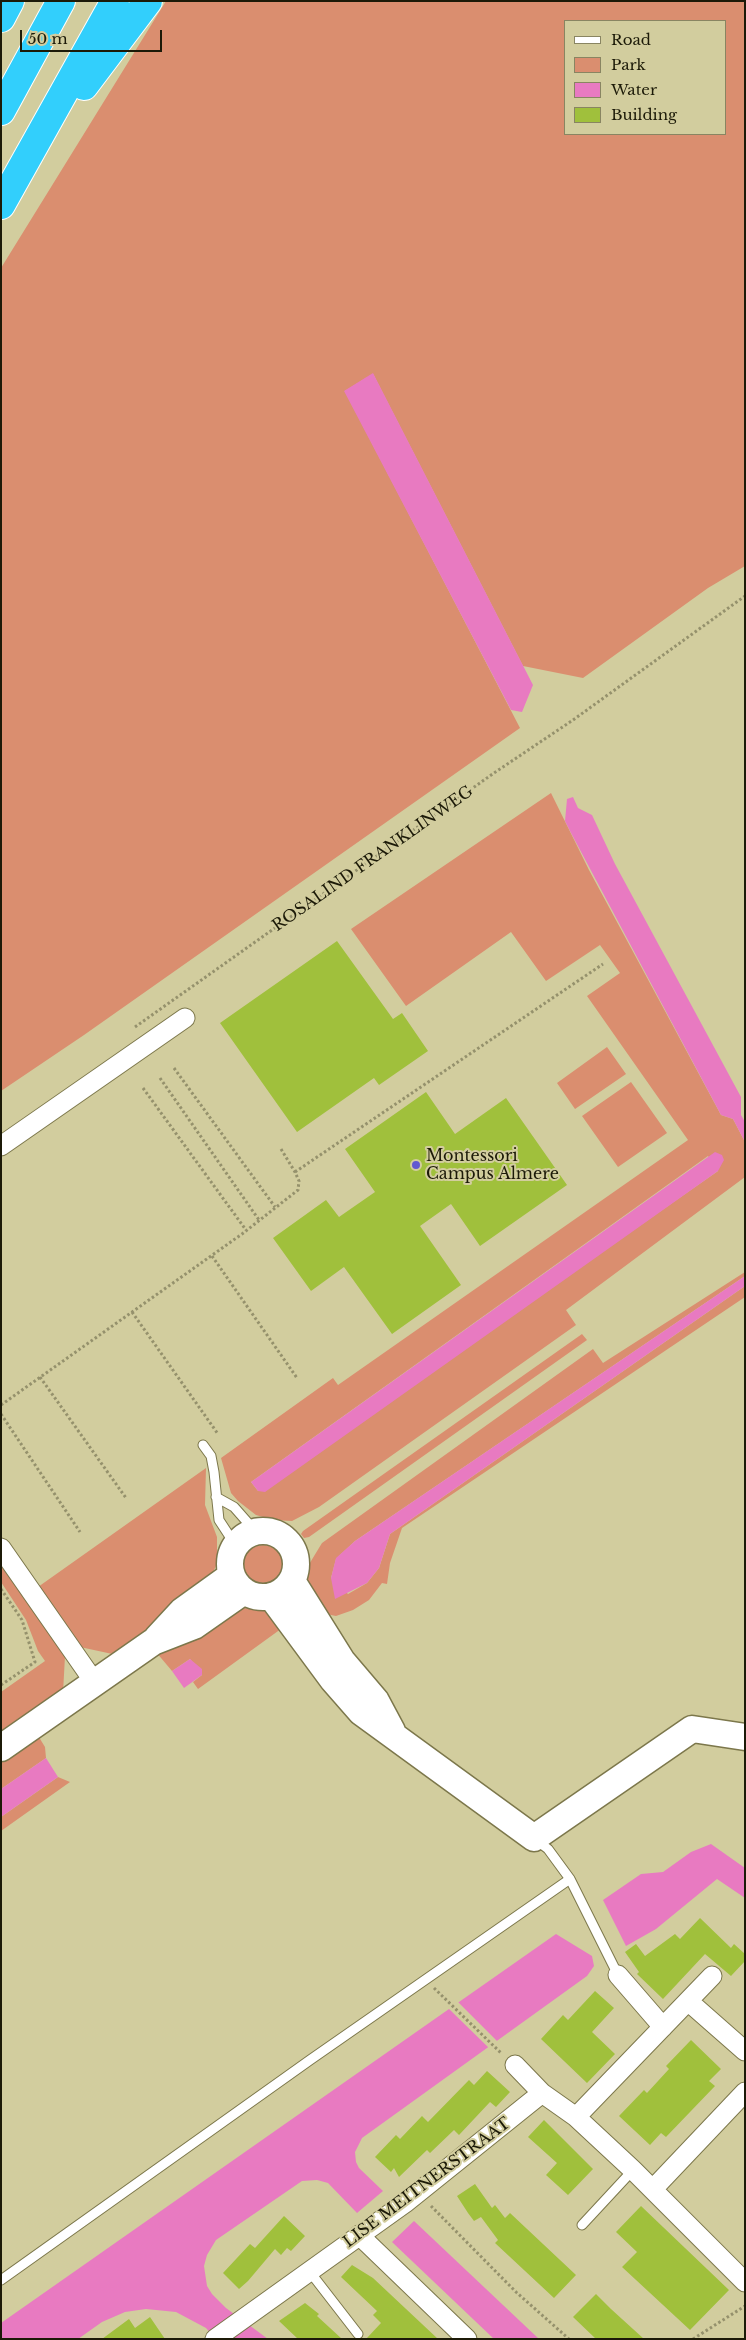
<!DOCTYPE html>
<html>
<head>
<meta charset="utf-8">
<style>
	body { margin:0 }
	#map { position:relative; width:746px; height:2340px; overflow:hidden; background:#d2cd9e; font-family:"Libre Baskerville",serif }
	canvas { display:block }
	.frame { position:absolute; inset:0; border:2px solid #1c1a08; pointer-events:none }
	.legend { position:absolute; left:564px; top:20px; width:162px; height:115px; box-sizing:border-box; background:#d2cd9e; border:1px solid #898562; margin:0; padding:6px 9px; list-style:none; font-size:15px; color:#1c1a08 }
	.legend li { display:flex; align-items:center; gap:10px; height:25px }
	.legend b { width:25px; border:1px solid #898562 }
	.scale { position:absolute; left:20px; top:30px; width:142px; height:22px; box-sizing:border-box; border:2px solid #1c1a08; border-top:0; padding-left:6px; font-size:15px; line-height:18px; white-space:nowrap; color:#1c1a08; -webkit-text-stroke:4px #d2cd9e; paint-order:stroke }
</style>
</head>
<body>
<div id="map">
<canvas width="746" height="2340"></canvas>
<div class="frame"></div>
<ul class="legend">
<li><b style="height:6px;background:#fff"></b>Road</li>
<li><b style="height:14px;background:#da8e6f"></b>Park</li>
<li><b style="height:14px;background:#e87ac1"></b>Water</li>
<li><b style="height:14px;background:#a0c03c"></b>Building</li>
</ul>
<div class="scale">50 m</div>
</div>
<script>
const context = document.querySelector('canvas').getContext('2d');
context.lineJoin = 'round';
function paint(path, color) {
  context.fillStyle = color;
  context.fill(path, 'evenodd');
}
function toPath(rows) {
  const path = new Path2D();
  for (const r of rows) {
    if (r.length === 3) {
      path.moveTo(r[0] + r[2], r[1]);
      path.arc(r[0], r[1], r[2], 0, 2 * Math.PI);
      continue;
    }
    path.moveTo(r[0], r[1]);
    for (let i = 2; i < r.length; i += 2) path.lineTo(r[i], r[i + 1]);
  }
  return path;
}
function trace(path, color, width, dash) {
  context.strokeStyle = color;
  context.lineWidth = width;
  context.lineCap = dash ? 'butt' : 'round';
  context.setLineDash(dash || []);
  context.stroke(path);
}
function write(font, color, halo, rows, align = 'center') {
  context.font = font + ' "Libre Baskerville",serif';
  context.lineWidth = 4;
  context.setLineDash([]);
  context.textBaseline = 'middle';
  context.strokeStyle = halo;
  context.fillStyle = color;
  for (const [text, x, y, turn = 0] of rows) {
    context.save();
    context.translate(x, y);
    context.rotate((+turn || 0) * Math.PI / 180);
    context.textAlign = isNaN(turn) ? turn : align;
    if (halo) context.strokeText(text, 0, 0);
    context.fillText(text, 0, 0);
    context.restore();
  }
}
paint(toPath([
	[166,1,745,1,745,566,708,588,583,678,523,666,373,374,345,391,520,728,84,1035,1,1091,1,268],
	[565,21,725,21,725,134,565,134],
	[551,793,589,870,721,1115,733,1119,745,1142,745,1177,566,1310,576,1325,319,1507,292,1521,273,1520,256,1515,238,1501,231,1493,221,1458,333,1378,338,1385,688,1140,587,996,620,973,600,945,546,981,511,932,406,1006,351,929],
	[708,1156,718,1171,258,1491,251,1482],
	[607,1047,626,1074,575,1109,557,1083],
	[631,1082,667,1133,618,1167,582,1116],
	[745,1272,745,1276,355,1541,336,1559,331,1578,348,1594,367,1583,379,1568,390,1534,745,1286,745,1297,402,1528,390,1563,387,1584,382,1583,369,1600,353,1610,336,1616,326,1614,305,1583,308,1566,322,1543,593,1349,603,1363],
	[582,1334,587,1340,309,1537,304,1538,301,1534,303,1531],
	[206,1468,205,1505,217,1537,217,1564,213,1572,208,1579,146,1634,117,1655,80,1647,38,1587],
	[263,1565,20],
	[1,1565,65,1656,63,1693,1,1737,1,1692,45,1661,38,1651,26,1620,1,1582],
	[243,1608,263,1610,285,1626,198,1689,193,1682,202,1675,190,1659,172,1671,156,1652],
	[37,1734,45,1747,46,1758,1,1789,1,1760],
	[58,1777,70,1782,1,1831,1,1817]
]), '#da8e6f');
paint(toPath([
	[373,373,533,685,522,712,511,710,344,391],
	[573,797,578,808,592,815,615,864,741,1097,741,1115,745,1122,745,1142,733,1119,721,1115,571,833,565,821,567,799],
	[715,1152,722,1155,724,1160,718,1171,265,1492,258,1491,251,1482],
	[745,1276,745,1286,390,1534,379,1568,367,1583,335,1599,331,1578,336,1558,355,1541],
	[190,1659,202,1669,202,1675,184,1688,172,1671],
	[46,1758,58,1777,1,1817,1,1789],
	[711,1844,745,1868,745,1898,717,1879,656,1929,626,1946,603,1900,641,1874,663,1872,691,1852],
	[556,1934,592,1956,594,1966,587,1976,362,2138,355,2152,356,2162,359,2168,383,2191,357,2213,328,2183,317,2180,302,2181,216,2240,207,2255,204,2266,207,2286,212,2294,226,2308,268,2339,216,2339,206,2328,176,2312,146,2309,125,2312,102,2322,78,2339,1,2339,1,2323],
	[414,2221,539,2339,494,2339,392,2242]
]), '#e87ac1');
paint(toPath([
	[457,2001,499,2043,490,2049,447,2007]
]), '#d2cd9e');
paint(toPath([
	[337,941,393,1019,402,1013,428,1051,379,1085,374,1078,297,1132,220,1023],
	[426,1092,455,1134,506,1098,567,1185,480,1246,451,1204,420,1226,461,1285,392,1334,344,1267,311,1291,273,1238,326,1200,339,1217,375,1192,345,1149],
	[700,1918,731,1948,734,1944,745,1954,745,1961,731,1976,705,1954,663,1999,637,1974,639,1972,625,1952,636,1944,645,1956,675,1934,680,1939],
	[595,1991,614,2008,592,2032,615,2054,587,2083,541,2039,563,2015,568,2020],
	[691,2040,721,2069,709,2081,715,2086,666,2137,661,2133,650,2145,619,2116,644,2090,647,2093,669,2069,666,2066],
	[487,2071,510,2092,496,2107,490,2102,459,2135,454,2130,430,2153,427,2150,399,2177,394,2168,391,2172,375,2157,396,2135,400,2139,422,2116,428,2122,469,2080,474,2085],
	[544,2120,593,2169,568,2195,546,2175,557,2163,528,2137],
	[475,2184,492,2208,495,2205,505,2218,510,2213,576,2275,554,2298,495,2243,498,2240,481,2217,474,2221,468,2213,457,2196],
	[641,2206,729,2290,690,2330,622,2267,637,2252,616,2232],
	[284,2216,305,2236,291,2251,287,2248,281,2255,275,2249,248,2281,239,2289,223,2273,250,2244,255,2248],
	[352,2265,373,2278,438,2339,366,2339,381,2323,373,2315,377,2311,341,2277],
	[596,2294,611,2309,644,2339,596,2339,573,2317],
	[305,2303,319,2314,317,2316,342,2339,298,2339,279,2321],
	[150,2317,165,2339,102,2339,129,2319,135,2328]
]), '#a0c03c');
const lane = toPath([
	[203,1445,211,1456,214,1472,219,1520,236,1546],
	[216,1497,234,1507,256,1532],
	[536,1840,548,1849,570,1879,618,1975],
	[582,2225,633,2170],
	[310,2272,358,2334],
	[1,2280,310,2060,570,1879]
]);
const street = toPath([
	[1,1146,185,1018],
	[1,1548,95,1683],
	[618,1975,663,2027],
	[688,2001,745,2051],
	[515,2065,542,2093,576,2117,633,2170,745,2282],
	[576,2117,712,1976],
	[653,2189,745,2092],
	[359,2235,467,2339],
	[215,2339,405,2203,542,2093]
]);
const secondary = toPath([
	[263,1564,33],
	[292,1581,342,1661,376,1701,392,1731],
	[271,1596,333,1680,361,1712,534,1838,692,1729,745,1737],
	[157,1638,182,1611,232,1575],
	[1,1748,153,1642,194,1626,244,1591]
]);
const highway = toPath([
	[1,18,10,1],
	[84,86,148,1],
	[1,111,61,1],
	[1,205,115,1]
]);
trace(lane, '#7c774b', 11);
trace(street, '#7c774b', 21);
trace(secondary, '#7c774b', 29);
trace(highway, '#fff', 30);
trace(toPath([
	[135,1027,494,773,573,720,745,596],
	[174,1068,275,1207],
	[160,1078,259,1220],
	[143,1088,246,1230],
	[295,1172,603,964],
	[212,1256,297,1378],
	[132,1312,218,1434],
	[40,1377,126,1498],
	[1,1405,242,1234,298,1190,299,1181,295,1172,281,1149],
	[1,1414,80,1532],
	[1,1589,22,1620,35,1662,1,1685],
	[434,1988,501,2053],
	[431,2206,516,2292,569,2339],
	[693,2339,745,2306]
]), '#95916c', 3, [2.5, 2.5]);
trace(lane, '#fff', 9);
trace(street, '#fff', 19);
trace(secondary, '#fff', 26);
trace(highway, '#32cffc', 28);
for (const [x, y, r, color] of [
	[416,1165,5,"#6259d1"]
]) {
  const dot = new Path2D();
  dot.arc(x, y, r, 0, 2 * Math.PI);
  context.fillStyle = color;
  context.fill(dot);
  trace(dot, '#d2cd9e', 2);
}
write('16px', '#1c1a08', '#d2cd9e', [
	["ROSALIND FRANKLINWEG",373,859,-35],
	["LISE MEITNERSTRAAT",427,2183,-37]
]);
write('16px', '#1c1a08', '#d2cd9e', [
	["Montessori",426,1156],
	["Campus Almere",426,1174]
], 'left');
</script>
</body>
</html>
